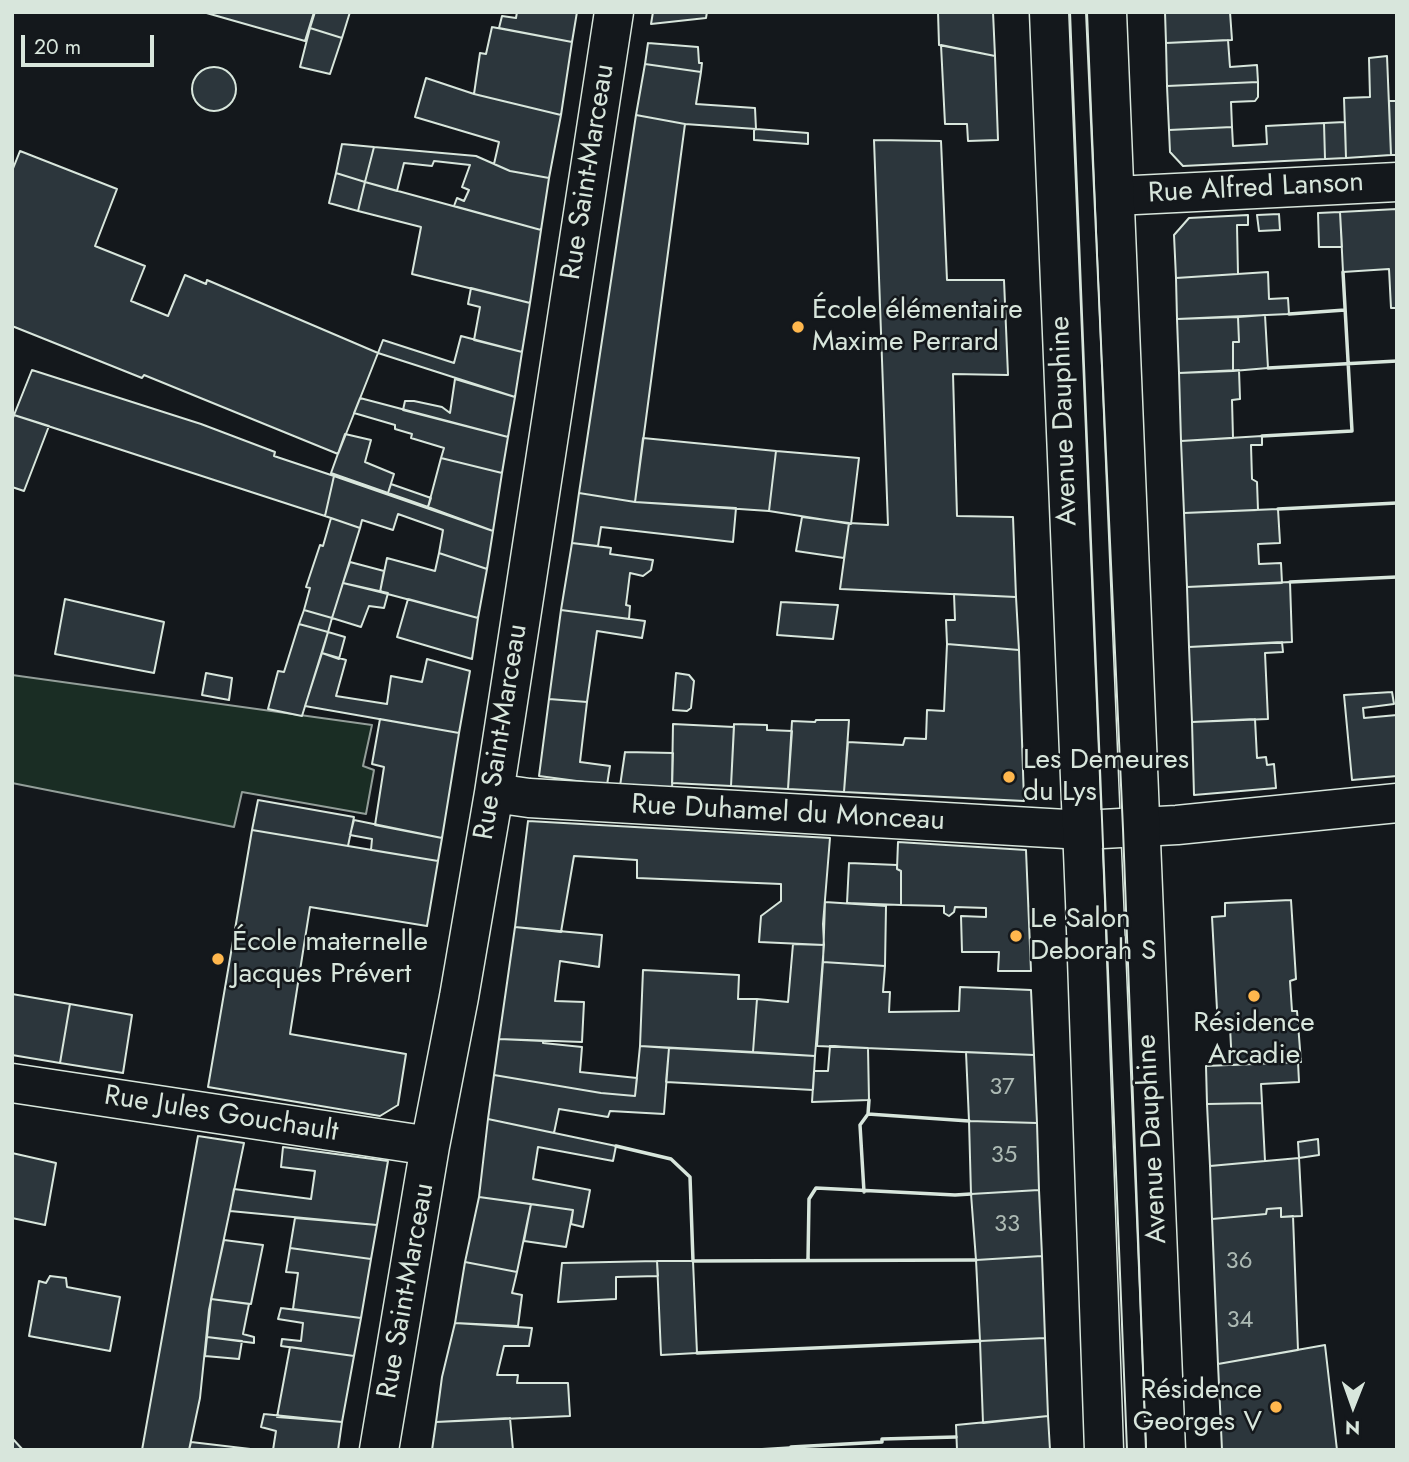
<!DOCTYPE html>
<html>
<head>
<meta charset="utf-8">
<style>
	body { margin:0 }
	#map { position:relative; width:1409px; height:1462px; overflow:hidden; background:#14181c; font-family:Jost,sans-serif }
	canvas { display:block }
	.frame { position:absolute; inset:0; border:14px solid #d8e6dc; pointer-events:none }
	.north { position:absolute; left:1318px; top:1371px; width:70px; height:70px; -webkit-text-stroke:5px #14181c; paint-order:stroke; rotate:181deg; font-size:19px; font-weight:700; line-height:28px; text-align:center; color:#d8e6dc }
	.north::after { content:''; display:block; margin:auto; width:24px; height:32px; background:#d8e6dc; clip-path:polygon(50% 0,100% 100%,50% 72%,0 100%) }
	.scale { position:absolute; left:21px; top:35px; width:133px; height:32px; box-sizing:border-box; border:4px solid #d8e6dc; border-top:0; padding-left:9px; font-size:21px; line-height:24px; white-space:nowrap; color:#d8e6dc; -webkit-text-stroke:5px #14181c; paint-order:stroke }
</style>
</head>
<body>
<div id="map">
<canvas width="1409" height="1462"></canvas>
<div class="frame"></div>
<div class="north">N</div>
<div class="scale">20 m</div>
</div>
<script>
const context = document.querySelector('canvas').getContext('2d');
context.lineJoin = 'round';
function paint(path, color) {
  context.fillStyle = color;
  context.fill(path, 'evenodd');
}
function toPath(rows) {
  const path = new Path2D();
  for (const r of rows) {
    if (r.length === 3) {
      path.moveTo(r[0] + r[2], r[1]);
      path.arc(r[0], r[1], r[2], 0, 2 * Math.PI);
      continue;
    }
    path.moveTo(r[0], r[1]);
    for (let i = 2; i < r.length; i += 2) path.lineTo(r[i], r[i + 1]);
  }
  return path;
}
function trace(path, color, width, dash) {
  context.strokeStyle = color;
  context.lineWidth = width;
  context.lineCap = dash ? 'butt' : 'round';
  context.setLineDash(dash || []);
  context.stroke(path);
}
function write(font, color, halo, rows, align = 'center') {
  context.font = font + ' Jost,sans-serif';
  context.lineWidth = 5;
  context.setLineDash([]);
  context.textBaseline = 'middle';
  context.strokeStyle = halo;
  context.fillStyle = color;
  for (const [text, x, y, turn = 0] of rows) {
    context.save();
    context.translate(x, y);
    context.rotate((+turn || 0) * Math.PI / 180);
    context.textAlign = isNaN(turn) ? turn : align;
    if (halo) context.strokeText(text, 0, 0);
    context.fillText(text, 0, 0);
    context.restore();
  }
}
const green = toPath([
	[12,675,372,725,363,766,374,770,366,814,242,792,234,827,12,783,12,675]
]);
paint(green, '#1a2d24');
trace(green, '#939e99', 2);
const building = toPath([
	[203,12,314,12,305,41,203,12],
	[315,12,350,12,342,38,310,28,315,12],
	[517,12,577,12,572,42,499,28,502,16,516,18,517,12],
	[653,12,707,12,706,18,651,24,653,12],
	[938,12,993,12,995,56,939,45,938,12],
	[1165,12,1230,12,1232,40,1166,43,1165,12],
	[492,27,572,42,561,115,474,94,480,53,486,54,492,27],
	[310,28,342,38,330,74,300,67,310,28],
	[1228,40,1230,67,1257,65,1258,82,1167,86,1166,43,1228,40],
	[648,43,698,47,699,63,702,63,701,72,645,64,648,43],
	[941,45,995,56,998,140,968,141,967,124,945,124,941,45],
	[1387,56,1391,155,1346,158,1344,98,1370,97,1369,58,1387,56],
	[645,64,701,72,696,104,755,108,756,129,685,124,636,115,645,64],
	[214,89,22],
	[426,78,474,94,561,115,549,178,510,171,494,164,499,142,415,117,426,78],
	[1258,82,1258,97,1255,101,1231,102,1232,127,1169,130,1167,86,1258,82],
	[1389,101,1397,101,1397,155,1391,155,1389,101],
	[636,115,685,124,635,502,579,493,636,115],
	[1345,122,1346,158,1325,159,1324,123,1345,122],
	[1324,123,1325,159,1183,166,1170,152,1169,130,1232,127,1233,146,1267,144,1266,126,1324,123],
	[756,129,808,133,808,144,754,140,754,130,756,129],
	[874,140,941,141,947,280,1004,280,1008,375,953,374,957,516,1013,517,1016,597,840,589,849,523,888,525,874,140],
	[342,144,374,147,365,182,336,173,342,144],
	[374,147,476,156,510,171,549,178,541,230,454,206,457,198,464,201,469,190,462,187,470,165,434,161,432,166,404,163,397,191,365,182,374,147],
	[20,151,117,189,95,246,145,266,131,301,168,316,185,275,206,284,207,280,378,353,338,454,144,375,142,378,12,326,12,171,20,151],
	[336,173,365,182,358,211,329,203,336,173],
	[365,182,541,230,530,303,412,274,421,227,358,211,365,182],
	[1397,209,1397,308,1391,308,1389,269,1343,272,1340,212,1397,209],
	[1340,212,1342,247,1319,247,1318,213,1340,212],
	[1279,214,1280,230,1259,231,1257,215,1279,214],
	[1248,215,1248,225,1237,225,1238,274,1176,278,1174,235,1189,218,1248,215],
	[1268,272,1269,299,1288,298,1289,314,1177,319,1176,278,1268,272],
	[471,288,530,303,522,352,474,340,480,307,468,304,471,288],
	[1265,315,1268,368,1233,371,1233,342,1239,342,1238,317,1265,315],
	[1238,317,1239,342,1233,342,1233,371,1179,373,1177,319,1238,317],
	[461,336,522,352,515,397,378,353,383,340,454,363,461,336],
	[32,370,201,424,275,452,274,456,334,476,325,516,14,415,32,370],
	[1239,370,1240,399,1232,400,1233,438,1181,441,1179,373,1239,370],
	[455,379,515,397,508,437,403,410,405,401,414,401,442,407,450,413,455,379],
	[360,398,508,437,502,473,441,458,444,448,411,438,412,434,395,429,395,425,354,413,360,398],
	[14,415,49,426,24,491,12,487,12,421,14,415],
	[345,434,371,440,365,462,394,474,388,493,331,473,345,434],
	[1262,436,1262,445,1251,445,1252,479,1257,482,1258,510,1184,513,1181,441,1262,436],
	[643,438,776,451,769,511,635,502,643,438],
	[776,451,859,458,851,524,769,511,776,451],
	[441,458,502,473,493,531,428,507,441,458],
	[334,476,493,531,487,569,439,553,443,530,398,514,393,530,362,520,360,528,325,516,334,476],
	[391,484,431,498,428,507,388,493,391,484],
	[579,493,635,502,736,508,733,542,601,527,598,546,572,543,579,493],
	[1278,509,1280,543,1258,544,1259,564,1281,563,1282,583,1187,587,1184,513,1278,509],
	[802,517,849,523,844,558,796,551,802,517],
	[331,518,360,528,332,618,304,610,310,588,306,587,320,545,323,546,331,518],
	[572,543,611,548,610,554,653,560,651,570,643,576,630,573,626,605,630,606,629,619,561,610,572,543],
	[439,553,487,569,478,618,380,592,387,558,435,571,439,553],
	[350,562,384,571,380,592,343,583,350,562],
	[1290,582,1292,642,1189,647,1187,587,1290,582],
	[343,583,388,593,384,608,369,606,361,627,332,618,343,583],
	[954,594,1016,597,1019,650,947,644,946,620,955,620,954,594],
	[65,599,164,622,154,673,55,654,65,599],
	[408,599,478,618,472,659,397,637,408,599],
	[781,602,838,605,833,639,777,635,781,602],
	[304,610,332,618,328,632,299,624,304,610],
	[561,610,645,621,642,638,597,631,587,702,549,699,561,610],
	[299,624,328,632,302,716,268,709,278,671,284,672,299,624],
	[328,632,345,637,339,659,322,653,328,632],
	[1282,642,1283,652,1265,653,1268,719,1192,722,1189,647,1282,642],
	[947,644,1019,650,1024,801,844,792,848,742,903,745,905,738,926,739,927,710,944,711,947,644],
	[322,653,346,660,336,696,387,704,391,676,422,682,427,659,470,671,459,733,305,706,322,653],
	[206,673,232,678,229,700,202,695,206,673],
	[676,673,689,675,694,681,691,708,687,711,673,710,676,673],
	[1392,692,1394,704,1363,708,1364,718,1397,715,1397,776,1352,780,1344,695,1392,692],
	[549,699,587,702,580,762,610,766,607,785,539,776,549,699],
	[380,719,459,733,442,838,375,825,384,767,372,764,380,719],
	[1255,719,1257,758,1266,757,1267,765,1274,764,1276,788,1194,795,1192,722,1255,719],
	[816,720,849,720,844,792,788,789,792,721,815,722,816,720],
	[673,724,734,727,731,786,672,783,673,724],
	[734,724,767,725,767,730,792,731,788,789,731,786,734,724],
	[625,752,673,753,672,790,620,786,625,752],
	[258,800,354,817,348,846,252,830,258,800],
	[354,820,442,838,438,861,371,850,372,839,350,835,354,820],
	[528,821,830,838,823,924,824,945,759,942,761,916,781,901,781,884,637,878,637,860,574,856,561,932,515,927,528,821],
	[252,830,438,861,427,926,310,907,290,1034,406,1054,398,1105,380,1116,208,1087,252,830],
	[898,842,1026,850,1031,971,998,971,999,952,962,952,961,916,986,917,986,908,955,907,954,912,949,916,944,913,944,906,901,905,901,871,897,869,898,842],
	[849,863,897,865,897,869,901,871,901,905,847,903,849,863],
	[1291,900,1296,979,1290,981,1292,1011,1297,1011,1301,1062,1232,1065,1230,1027,1218,1028,1212,917,1225,916,1225,903,1291,900],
	[825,902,886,906,885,966,823,962,825,902],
	[515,927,602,935,599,967,560,961,555,1001,584,1002,582,1042,499,1039,515,927],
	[793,944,824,945,815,1056,753,1052,757,999,788,1002,793,944],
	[823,962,885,966,883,992,890,992,889,1012,959,1011,960,987,1031,990,1034,1055,817,1046,823,962],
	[643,970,739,975,738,999,757,999,753,1052,640,1046,643,970],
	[12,994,70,1004,60,1063,12,1055,12,994],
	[70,1004,132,1015,123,1073,60,1063,70,1004],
	[499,1039,543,1041,543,1043,582,1047,580,1072,637,1078,635,1096,601,1093,494,1075,499,1039],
	[640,1046,669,1048,664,1114,610,1111,608,1117,559,1109,554,1133,488,1119,494,1075,601,1093,635,1096,640,1046],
	[830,1046,868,1048,869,1100,812,1102,814,1071,828,1071,830,1046],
	[669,1048,815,1056,813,1090,666,1082,669,1048],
	[966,1052,1034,1055,1037,1123,969,1121,966,1052],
	[1298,1062,1299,1082,1261,1084,1262,1103,1207,1104,1206,1066,1298,1062],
	[1262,1103,1265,1161,1210,1166,1207,1104,1262,1103],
	[488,1119,616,1146,613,1161,538,1147,533,1179,590,1190,583,1227,571,1224,573,1210,479,1197,488,1119],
	[969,1121,1037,1123,1039,1190,971,1194,969,1121],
	[198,1136,244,1143,209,1310,200,1398,189,1450,142,1450,198,1136],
	[1318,1139,1319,1155,1299,1158,1298,1142,1318,1139],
	[283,1147,388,1161,377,1225,230,1211,234,1189,311,1199,315,1171,281,1167,283,1147],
	[12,1153,56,1163,45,1225,12,1218,12,1153],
	[1299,1158,1302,1216,1281,1217,1281,1208,1267,1209,1266,1214,1212,1219,1210,1166,1299,1158],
	[1039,1190,1042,1256,976,1260,971,1194,1039,1190],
	[479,1197,531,1204,517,1272,465,1262,479,1197],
	[531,1204,573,1210,566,1247,524,1241,531,1204],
	[1281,1208,1281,1217,1293,1216,1298,1350,1218,1364,1212,1219,1266,1214,1267,1209,1281,1208],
	[295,1218,377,1225,371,1259,290,1248,295,1218],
	[224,1240,263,1245,251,1304,211,1299,224,1240],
	[290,1248,371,1259,361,1318,293,1309,298,1273,286,1272,290,1248],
	[1042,1256,1045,1338,980,1341,976,1260,1042,1256],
	[657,1261,693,1261,697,1353,661,1355,657,1261],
	[657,1261,658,1276,616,1277,616,1299,558,1302,562,1263,657,1261],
	[465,1262,517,1272,512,1293,522,1295,518,1326,455,1323,465,1262],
	[50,1276,66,1278,67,1287,120,1297,110,1351,29,1336,39,1281,46,1283,50,1276],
	[211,1299,249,1304,243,1334,254,1337,254,1343,207,1337,211,1299],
	[281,1308,361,1318,354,1356,281,1346,282,1339,301,1341,303,1323,278,1319,281,1308],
	[455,1323,532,1328,529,1346,504,1346,497,1375,518,1375,517,1383,568,1383,570,1416,436,1422,442,1377,455,1323],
	[207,1337,242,1341,239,1359,205,1356,207,1337],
	[1045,1338,1048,1416,983,1423,980,1341,1045,1338],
	[1325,1345,1337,1450,1222,1450,1218,1364,1325,1345],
	[290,1347,354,1356,342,1422,277,1417,290,1347],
	[264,1414,342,1422,338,1450,273,1450,276,1431,261,1427,264,1414],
	[1048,1416,1050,1450,957,1450,956,1425,1048,1416],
	[510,1418,513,1450,432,1450,436,1422,510,1418],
	[12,1438,23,1450,12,1450,12,1438],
	[191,1442,259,1450,189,1450,191,1442],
	[794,1447,795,1450,746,1450,794,1447]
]);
paint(building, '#2c363c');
trace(building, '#d8e6dc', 2);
const minor = toPath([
	[1115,196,1397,182],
	[494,793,529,798,1083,830,1177,825,1397,803],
	[12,1083,430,1146],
	[379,1450,430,1146,459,997,494,793,614,12]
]);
const secondary = toPath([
	[1049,12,1085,901,1104,1450],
	[1107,12,1166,1450]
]);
trace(minor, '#d8e6dc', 41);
trace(secondary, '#d8e6dc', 41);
trace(minor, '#14181c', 38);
trace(secondary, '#14181c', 38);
trace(toPath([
	[1070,12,1127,1450],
	[1086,12,1123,829,1146,1450]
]), '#d8e6dc', 2);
trace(toPath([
	[1289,314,1345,310],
	[1268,368,1397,361],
	[1262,436,1352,431,1343,272],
	[1278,509,1397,503],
	[1290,582,1397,577],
	[868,1114,969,1121],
	[616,1146,671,1159,690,1177,693,1261,976,1260],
	[864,1192,860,1125,868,1114,869,1100],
	[808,1260,809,1199,816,1188,955,1195,971,1194],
	[697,1353,980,1341],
	[791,1447,882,1442,882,1439,956,1437]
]), '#d8e6dc', 3.5);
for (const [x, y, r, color] of [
	[798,327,7,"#ffb74d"],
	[1009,777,7,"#ffb74d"],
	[1016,936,7,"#ffb74d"],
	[218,959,7,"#ffb74d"],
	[1254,996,7,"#ffb74d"],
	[1276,1407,7,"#ffb74d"]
]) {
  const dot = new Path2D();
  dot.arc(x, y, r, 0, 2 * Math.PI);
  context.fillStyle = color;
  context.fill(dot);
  trace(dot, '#14181c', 2.5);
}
write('24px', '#adbab4', null, [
	["37",1002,1088],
	["35",1004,1156],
	["33",1007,1225],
	["36",1239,1262],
	["34",1240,1321]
]);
write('28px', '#d8e6dc', '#14181c', [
	["Rue Saint-Marceau",589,172,-81],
	["Rue Alfred Lanson",1256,189,-3],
	["Avenue Dauphine",1065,421,-92],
	["Rue Saint-Marceau",502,732,-81],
	["Rue Duhamel du Monceau",788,814,3],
	["Rue Jules Gouchault",221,1115,9],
	["Avenue Dauphine",1153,1139,-93],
	["Rue Saint-Marceau",407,1291,-80]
]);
write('28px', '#d8e6dc', '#14181c', [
	["École élémentaire",812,311],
	["Maxime Perrard",812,343],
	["Les Demeures",1023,761],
	["du Lys",1023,793],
	["Le Salon",1030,920],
	["Deborah S",1030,952],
	["École maternelle",232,943],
	["Jacques Prévert",232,975],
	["Résidence",1254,1024,"center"],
	["Arcadie",1254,1056,"center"],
	["Résidence",1262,1391,"right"],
	["Georges V",1262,1423,"right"]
], 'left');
</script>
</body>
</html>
